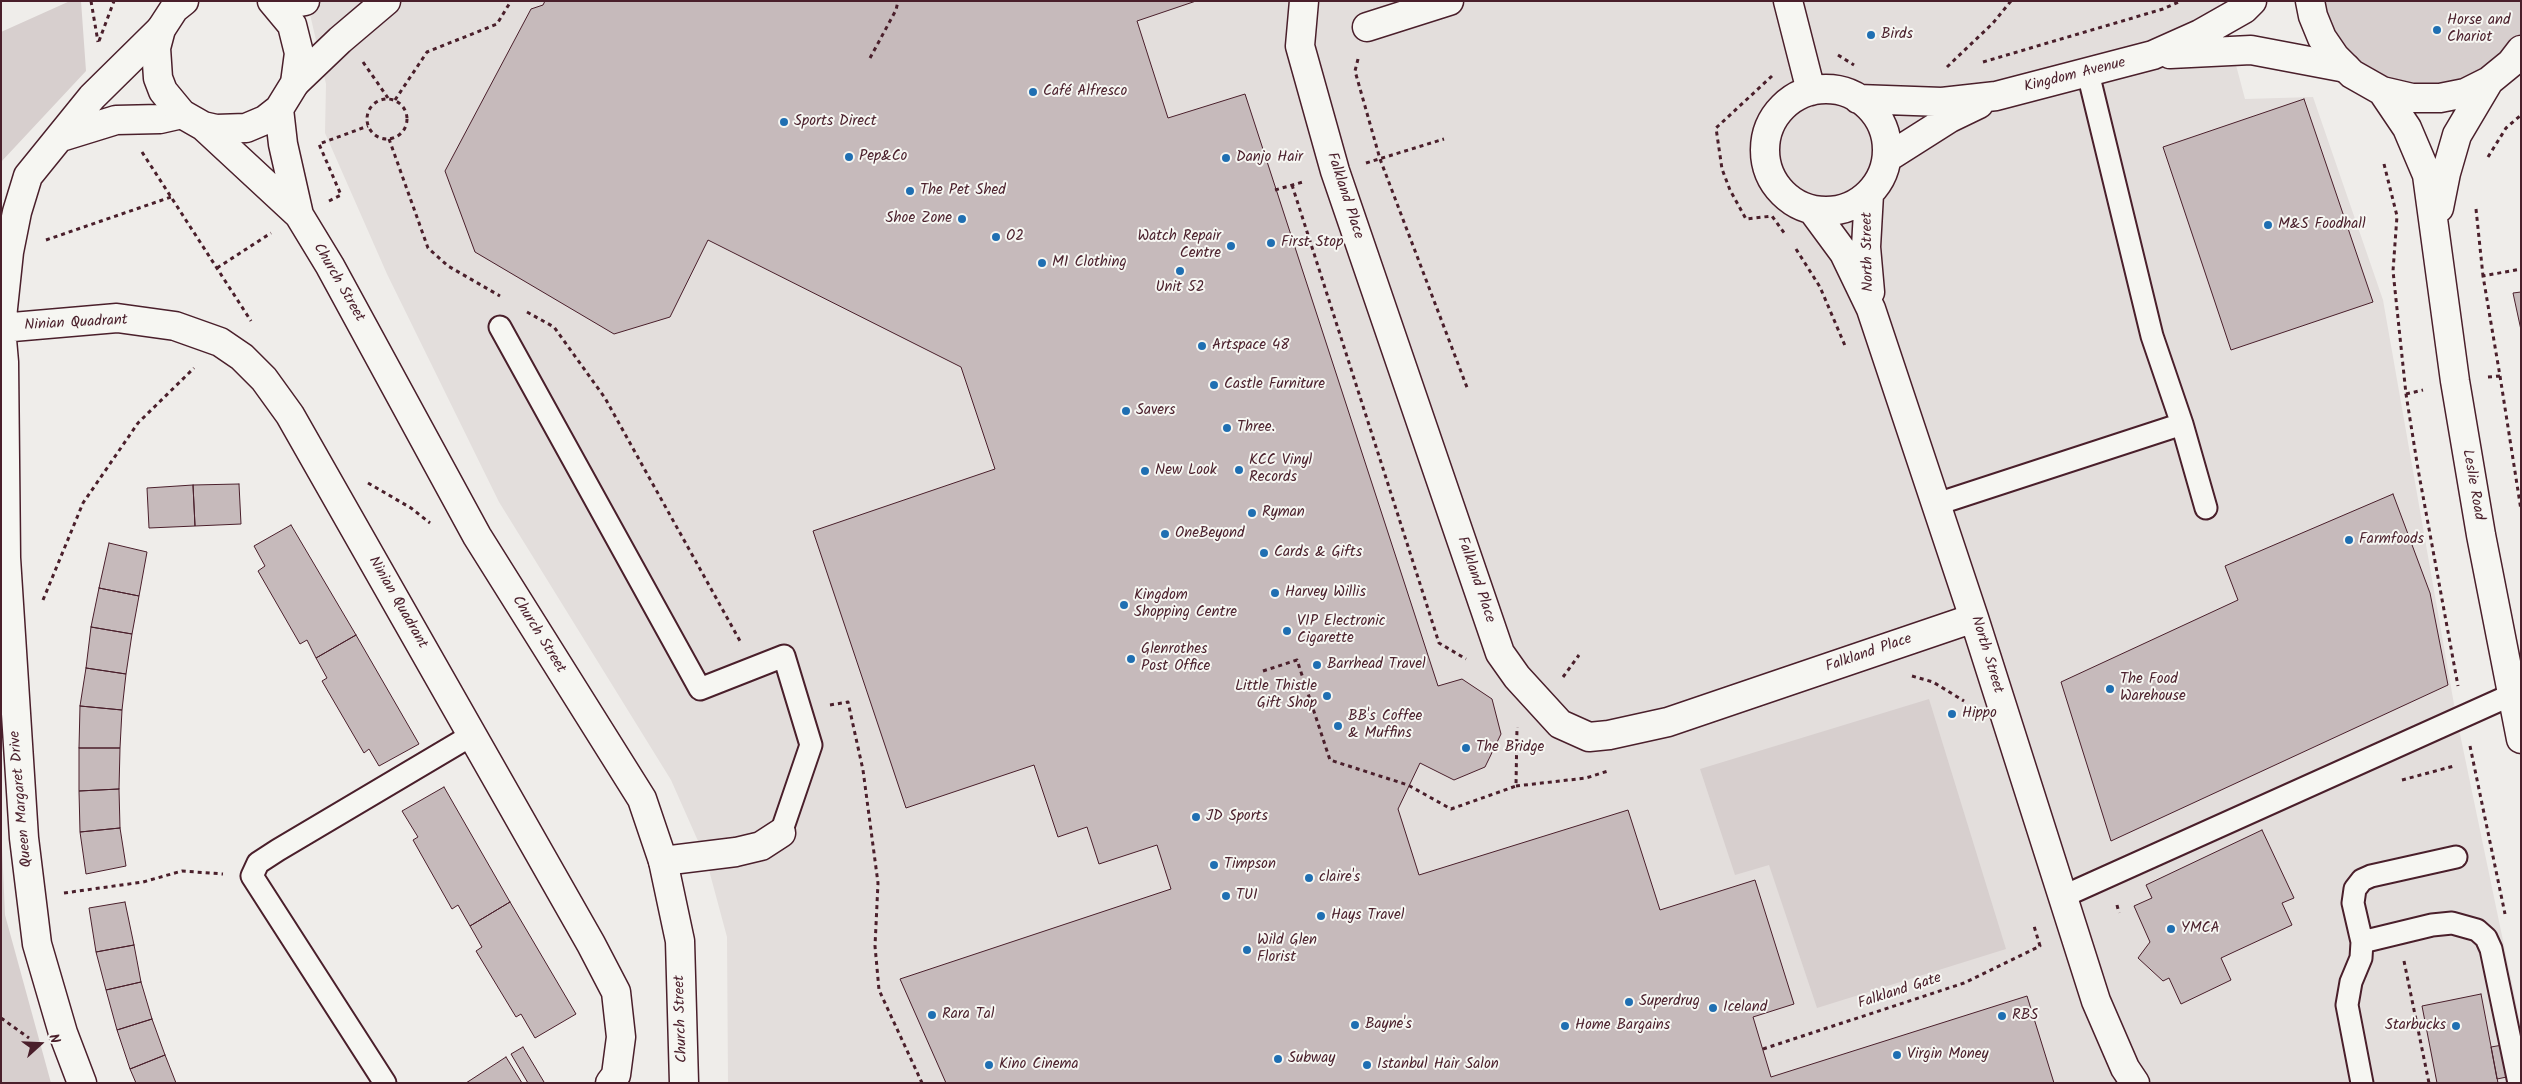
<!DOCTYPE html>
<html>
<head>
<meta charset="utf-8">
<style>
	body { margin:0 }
	#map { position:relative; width:2522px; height:1084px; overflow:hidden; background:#efedea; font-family:Kalam,sans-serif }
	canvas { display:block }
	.frame { position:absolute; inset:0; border:2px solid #4a1f2b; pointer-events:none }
	.north { position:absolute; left:15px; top:1019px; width:50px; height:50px; -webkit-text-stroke:4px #f6f6f2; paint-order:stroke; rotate:70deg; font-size:14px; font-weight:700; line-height:20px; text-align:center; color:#4a1f2b }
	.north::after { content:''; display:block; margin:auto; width:18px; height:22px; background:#4a1f2b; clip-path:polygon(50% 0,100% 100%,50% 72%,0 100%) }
</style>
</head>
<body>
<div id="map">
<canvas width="2522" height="1084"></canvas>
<div class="frame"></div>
<div class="north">N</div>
</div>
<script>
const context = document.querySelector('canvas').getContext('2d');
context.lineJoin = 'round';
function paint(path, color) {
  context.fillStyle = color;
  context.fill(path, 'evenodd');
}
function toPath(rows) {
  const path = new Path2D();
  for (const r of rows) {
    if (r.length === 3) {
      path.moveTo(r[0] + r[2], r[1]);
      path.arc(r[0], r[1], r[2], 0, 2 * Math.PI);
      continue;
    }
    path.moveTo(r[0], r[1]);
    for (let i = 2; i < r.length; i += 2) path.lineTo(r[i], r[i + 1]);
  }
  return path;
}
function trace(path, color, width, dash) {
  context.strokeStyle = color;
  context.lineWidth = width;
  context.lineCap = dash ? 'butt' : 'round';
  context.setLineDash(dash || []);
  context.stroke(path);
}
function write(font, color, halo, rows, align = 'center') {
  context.font = font + ' Kalam,sans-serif';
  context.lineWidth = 4;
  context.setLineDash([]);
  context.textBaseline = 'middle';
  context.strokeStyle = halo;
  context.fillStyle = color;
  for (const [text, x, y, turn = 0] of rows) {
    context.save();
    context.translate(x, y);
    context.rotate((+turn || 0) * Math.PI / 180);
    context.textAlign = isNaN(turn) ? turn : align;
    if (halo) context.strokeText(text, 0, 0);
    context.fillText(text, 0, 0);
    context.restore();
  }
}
paint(toPath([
	[307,1,2219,1,2245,99,2313,97,2383,300,2455,710,2521,1027,2521,1083,728,1083,727,937,706,859,671,780,499,502,387,274,325,133,326,84]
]), '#e3dedc');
paint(toPath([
	[70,1,81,1,86,71,1,162,1,32],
	[2310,1,2521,1,2521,50,2465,93,2352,74],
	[1929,699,2006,949,1817,1008,1769,865,1735,875,1700,769],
	[1,824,5,915,51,1083,1,1083]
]), '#d7cfce');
const building = toPath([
	[545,1,1196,1,1137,21,1168,118,1245,94,1438,686,1462,679,1492,699,1501,734,1485,767,1454,780,1420,763,1398,809,1419,875,1628,810,1660,910,1755,880,1794,1004,1753,1017,1771,1077,2027,996,2054,1083,946,1083,900,979,1171,889,1157,845,1099,864,1087,827,1058,837,1034,765,906,808,813,531,995,469,961,367,708,240,670,317,614,334,475,252,445,171,531,9,543,5,545,1],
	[2304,99,2373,302,2231,350,2163,147,2304,99],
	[2521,292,2521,330,2513,293,2521,292],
	[239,484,241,524,195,526,193,485,239,484],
	[193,485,195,526,149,528,147,488,193,485],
	[2393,494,2430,593,2448,685,2111,841,2061,682,2238,600,2225,566,2393,494],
	[291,525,356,635,316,658,307,640,300,644,258,571,265,566,254,546,291,525],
	[109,543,147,552,139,596,99,588,109,543],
	[99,588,139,596,132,634,91,627,99,588],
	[91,627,132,634,126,674,86,668,91,627],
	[356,635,419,744,379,766,369,749,364,753,322,681,327,678,316,658,356,635],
	[86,668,126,674,122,710,80,706,86,668],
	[80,706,122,710,120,748,79,748,80,706],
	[79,748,120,748,119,789,79,791,79,748],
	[444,787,510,902,470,926,458,905,452,909,413,840,418,837,402,811,444,787],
	[119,789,120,828,80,832,79,791,119,789],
	[120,828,126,866,86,874,80,832,120,828],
	[2262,830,2294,898,2282,903,2292,925,2221,958,2231,980,2181,1004,2169,978,2163,981,2138,958,2150,942,2134,906,2152,898,2146,885,2262,830],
	[125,902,134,945,96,952,89,908,125,902],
	[510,902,576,1014,535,1038,521,1014,516,1017,476,951,482,947,470,926,510,902],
	[134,945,141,982,106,990,96,952,134,945],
	[141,982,152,1019,117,1030,106,990,141,982],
	[2481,994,2498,1083,2437,1083,2422,1006,2481,994],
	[152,1019,165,1055,130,1069,117,1030,152,1019],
	[2520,1042,2521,1074,2497,1079,2491,1047,2520,1042],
	[523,1047,544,1082,543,1083,528,1083,511,1054,523,1047],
	[165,1055,176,1083,136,1083,130,1069,165,1055],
	[506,1057,522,1083,466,1083,506,1057]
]);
paint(building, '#c6babb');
trace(building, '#4a1f2b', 1);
const lane = toPath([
	[2088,73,2152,336,2182,424,2206,508],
	[500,327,700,689,784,656,811,745,781,833],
	[1937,504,2182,424],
	[2062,897,2511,695],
	[2362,942,2432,925,2452,923,2477,930,2486,938,2491,949,2519,1083],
	[385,1083,252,876,258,863,278,850,472,735],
	[2362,1083,2347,1005,2351,982,2361,958,2362,942,2353,903,2355,889,2362,880,2371,876,2456,857]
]);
const street = toPath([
	[1304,1,1300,46,1335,171,1500,653,1517,677,1560,724,1589,737,1609,735,1668,722,1974,618],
	[1788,1,1811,91],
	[278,6,305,1],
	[1367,27,1449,1],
	[2170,54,2251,50,2346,68],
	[295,83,340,40,386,1],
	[1826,150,61],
	[1858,99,1942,102,1996,96,2153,55,2200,34,2244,9,2252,1],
	[61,137,116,120,160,119,182,114],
	[1887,158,1950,118,1979,104],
	[1869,194,1866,247,1870,292],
	[1813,211,1844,253,1871,309,1974,618,2096,1001,2125,1068,2135,1083],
	[1,327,9,252,17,212,28,176,92,97,161,29],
	[1,328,117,318,175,326,220,342,242,357,264,379,290,415,591,944,616,992,621,1037,616,1075,610,1083],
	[1,328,4,362,6,558,24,838,37,944,63,1033,82,1083],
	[663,861,736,852,761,846,781,833]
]);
const secondary = toPath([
	[184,1,174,9,161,29,156,48,158,78,163,91,182,114,203,126,216,129,246,128,265,120,279,109,295,83,299,53,292,25,272,1],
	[279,109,283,144,299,215],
	[203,126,299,215,330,266,477,536,642,799,663,861,680,941,684,1083]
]);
const primary = toPath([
	[2310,1,2313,16,2322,38,2335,57,2352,74,2382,91,2412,98,2440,98,2465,93,2489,81,2511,63,2521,50],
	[2382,91,2407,128,2427,175,2455,381,2481,535,2521,739],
	[2439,208,2446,173,2457,135,2489,81]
]);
trace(lane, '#4a1f2b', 25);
trace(street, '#4a1f2b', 31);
trace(secondary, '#4a1f2b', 31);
trace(primary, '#4a1f2b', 31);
trace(toPath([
	[91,1,98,42],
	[99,41,114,1],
	[1838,55,1854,65],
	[870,58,896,10,898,1],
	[1358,59,1355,71,1380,159,1468,390],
	[363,62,388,98],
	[1983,62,2163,9,2181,1],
	[1947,67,1993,23,2011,1],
	[1772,76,1716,128,1722,169,1730,190,1746,219,1772,216,1785,234],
	[387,119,20],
	[395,100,427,52,497,24,511,1],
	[389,139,428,248,448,266,500,296],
	[142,152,251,321],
	[2488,157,2506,128,2521,115],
	[1366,163,1444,139],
	[2384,164,2397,216,2393,271,2406,394,2418,469,2458,686],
	[1292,185,1439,643,1466,659],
	[1275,190,1303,182],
	[329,201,341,195,319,144,368,126],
	[2476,209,2483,276],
	[46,240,171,197],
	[1796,249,1820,287,1846,348],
	[217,268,271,233],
	[527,312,554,327,605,398,740,641],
	[2500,376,2521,510],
	[2488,377,2500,376,2483,276,2521,269],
	[2406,394,2423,390],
	[368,483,411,508,430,523],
	[43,600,83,503,138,423,194,368],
	[1263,671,1297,660,1330,760,1408,785,1451,809,1516,786,1517,727],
	[1912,676,1933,682,1964,701],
	[1563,677,1579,655],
	[830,705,848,702,863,770,878,883,875,946,879,990,922,1083],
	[2470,746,2505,914],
	[2402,780,2454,766],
	[1516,786,1586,778,1608,771],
	[64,893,143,882,182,871,223,874],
	[2117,905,2119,913],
	[2404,961,2429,1083],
	[1,1018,29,1038],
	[1763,1049,1964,983,2040,946,2034,926]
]), '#4a1f2b', 3, [4, 4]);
trace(lane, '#f6f6f2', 21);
trace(street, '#f6f6f2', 28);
trace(secondary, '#f6f6f2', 28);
trace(primary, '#f6f6f2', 28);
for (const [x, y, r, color] of [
	[2437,30,5,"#1f6fb2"],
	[1871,35,5,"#1f6fb2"],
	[1033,92,5,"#1f6fb2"],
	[784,122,5,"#1f6fb2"],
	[849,157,5,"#1f6fb2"],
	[1226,158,5,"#1f6fb2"],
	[910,191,5,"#1f6fb2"],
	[962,219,5,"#1f6fb2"],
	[2268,225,5,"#1f6fb2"],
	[996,237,5,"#1f6fb2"],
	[1271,243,5,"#1f6fb2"],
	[1231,246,5,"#1f6fb2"],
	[1042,263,5,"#1f6fb2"],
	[1180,271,5,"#1f6fb2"],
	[1202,346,5,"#1f6fb2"],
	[1214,385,5,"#1f6fb2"],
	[1126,411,5,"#1f6fb2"],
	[1227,428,5,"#1f6fb2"],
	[1239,470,5,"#1f6fb2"],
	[1145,471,5,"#1f6fb2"],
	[1252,513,5,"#1f6fb2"],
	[1165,534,5,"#1f6fb2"],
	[2349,540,5,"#1f6fb2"],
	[1264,553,5,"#1f6fb2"],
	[1275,593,5,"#1f6fb2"],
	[1124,605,5,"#1f6fb2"],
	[1287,631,5,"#1f6fb2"],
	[1131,659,5,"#1f6fb2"],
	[1317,665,5,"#1f6fb2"],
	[2110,689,5,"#1f6fb2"],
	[1327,696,5,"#1f6fb2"],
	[1952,714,5,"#1f6fb2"],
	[1338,726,5,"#1f6fb2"],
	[1466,748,5,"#1f6fb2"],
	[1196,817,5,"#1f6fb2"],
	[1214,865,5,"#1f6fb2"],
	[1309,878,5,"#1f6fb2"],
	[1226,896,5,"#1f6fb2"],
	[1321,916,5,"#1f6fb2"],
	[2171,929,5,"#1f6fb2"],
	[1247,950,5,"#1f6fb2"],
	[1629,1002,5,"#1f6fb2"],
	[1713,1008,5,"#1f6fb2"],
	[932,1015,5,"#1f6fb2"],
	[2002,1016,5,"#1f6fb2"],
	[1355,1025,5,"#1f6fb2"],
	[1565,1026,5,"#1f6fb2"],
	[2456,1026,5,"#1f6fb2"],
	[1897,1055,5,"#1f6fb2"],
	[1278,1059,5,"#1f6fb2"],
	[989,1065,5,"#1f6fb2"],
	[1367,1065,5,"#1f6fb2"]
]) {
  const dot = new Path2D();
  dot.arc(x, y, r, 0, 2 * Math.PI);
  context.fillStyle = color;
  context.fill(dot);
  trace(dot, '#f6f6f2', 2);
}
write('15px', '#4a1f2b', '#f6f6f2', [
	["Horse and",2447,21],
	["Chariot",2447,38],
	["Birds",1881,35],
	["Café Alfresco",1043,92],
	["Sports Direct",794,122],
	["Pep&Co",859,157],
	["Danjo Hair",1236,158],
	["The Pet Shed",920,191],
	["Shoe Zone",952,219,"right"],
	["M&S Foodhall",2278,225],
	["O2",1006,237],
	["Watch Repair",1221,237,"right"],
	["Centre",1221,254,"right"],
	["First Stop",1281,243],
	["M1 Clothing",1052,263],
	["Unit 52",1180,288,"center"],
	["Artspace 48",1212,346],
	["Castle Furniture",1224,385],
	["Savers",1136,411],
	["Three.",1237,428],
	["KCC Vinyl",1249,461],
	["Records",1249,478],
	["New Look",1155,471],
	["Ryman",1262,513],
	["OneBeyond",1175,534],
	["Farmfoods",2359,540],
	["Cards & Gifts",1274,553],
	["Harvey Willis",1285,593],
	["Kingdom",1134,596],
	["Shopping Centre",1134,613],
	["VIP Electronic",1297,622],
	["Cigarette",1297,639],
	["Glenrothes",1141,650],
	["Post Office",1141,667],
	["Barrhead Travel",1327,665],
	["The Food",2120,680],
	["Warehouse",2120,697],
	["Little Thistle",1317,687,"right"],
	["Gift Shop",1317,704,"right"],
	["Hippo",1962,714],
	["BB's Coffee",1348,717],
	["& Muffins",1348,734],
	["The Bridge",1476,748],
	["JD Sports",1206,817],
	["Timpson",1224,865],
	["claire's",1319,878],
	["TUI",1236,896],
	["Hays Travel",1331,916],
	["YMCA",2181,929],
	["Wild Glen",1257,941],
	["Florist",1257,958],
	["Superdrug",1639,1002],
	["Iceland",1723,1008],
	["Rara Tal",942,1015],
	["RBS",2012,1016],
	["Bayne's",1365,1025],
	["Home Bargains",1575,1026],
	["Starbucks",2446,1026,"right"],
	["Virgin Money",1907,1055],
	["Subway",1288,1059],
	["Kino Cinema",999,1065],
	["Istanbul Hair Salon",1377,1065]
], 'left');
write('15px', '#4a1f2b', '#f6f6f2', [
	["Kingdom Avenue",2075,76,-14],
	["Falkland Place",1344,196,72],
	["North Street",1869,252,-91],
	["Church Street",338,283,60],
	["Ninian Quadrant",76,324,-3],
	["Leslie Road",2472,485,80],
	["Falkland Place",1475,580,71],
	["Ninian Quadrant",397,603,60],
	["Church Street",538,635,58],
	["Falkland Place",1869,654,-19],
	["North Street",1986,655,73],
	["Queen Margaret Drive",22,799,-95],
	["Falkland Gate",1900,992,-18],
	["Church Street",682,1019,-92]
]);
</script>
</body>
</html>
